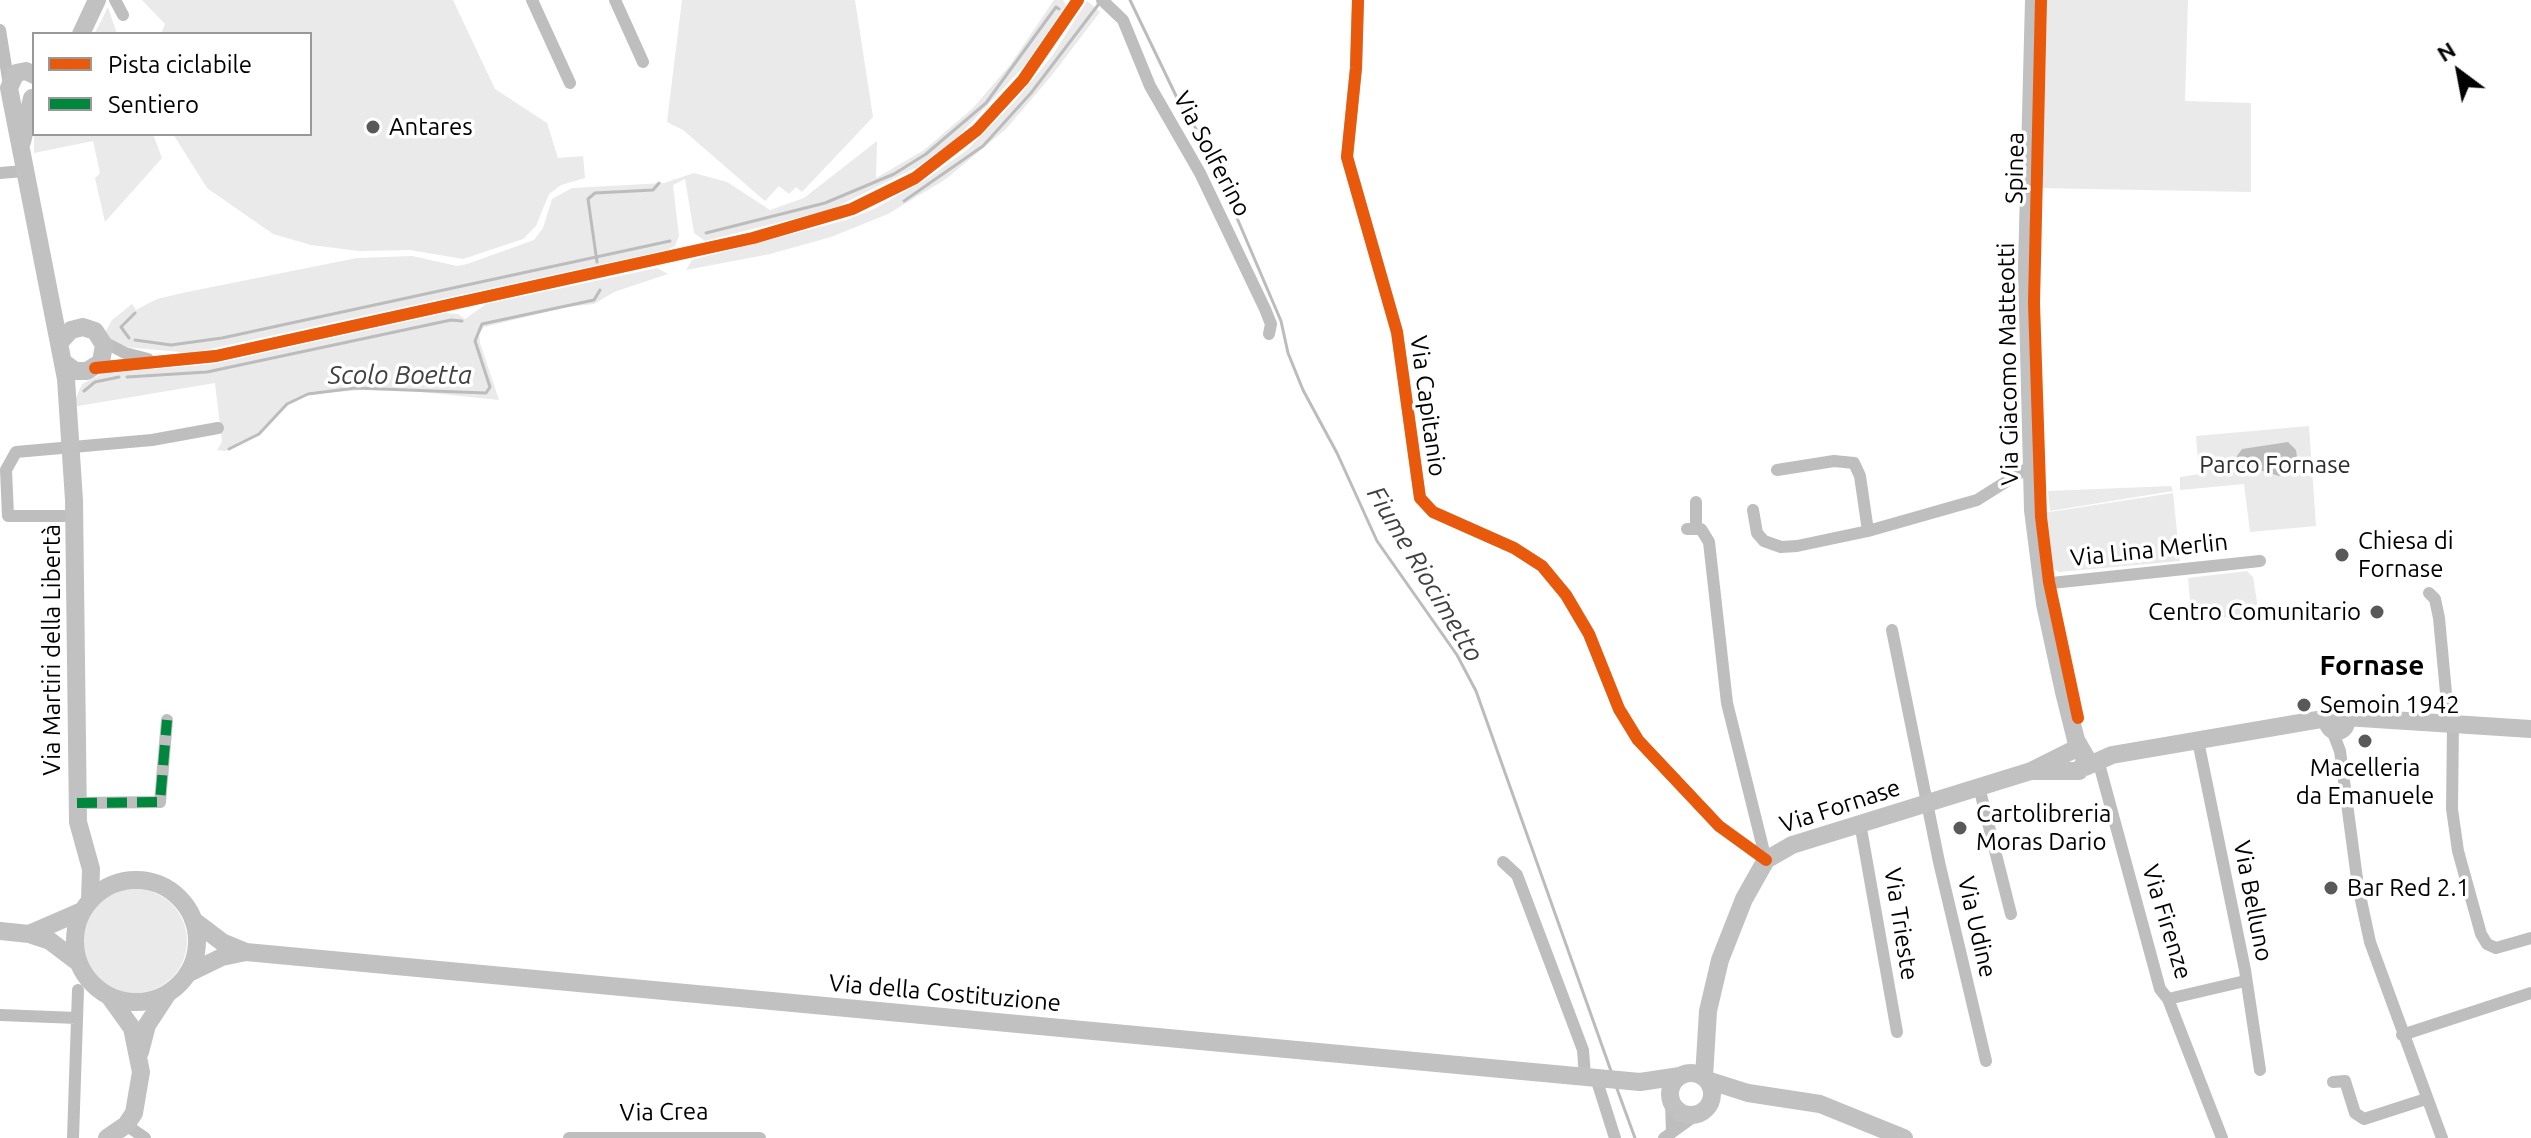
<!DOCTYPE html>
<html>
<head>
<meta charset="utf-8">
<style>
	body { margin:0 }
	#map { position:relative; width:2531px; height:1138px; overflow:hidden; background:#fff; font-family:Ubuntu,sans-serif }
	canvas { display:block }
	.legend { position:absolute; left:32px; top:32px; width:280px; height:104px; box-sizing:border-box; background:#fff; border:2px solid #999; margin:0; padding:10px 14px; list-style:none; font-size:24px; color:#000 }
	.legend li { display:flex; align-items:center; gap:16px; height:40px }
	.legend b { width:40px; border:2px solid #999 }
	.north { position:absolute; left:2419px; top:32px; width:80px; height:80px; -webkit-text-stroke:6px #fff; paint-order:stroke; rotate:328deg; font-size:22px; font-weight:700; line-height:32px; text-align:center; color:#000 }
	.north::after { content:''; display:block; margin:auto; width:28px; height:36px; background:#000; clip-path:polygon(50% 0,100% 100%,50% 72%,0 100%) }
</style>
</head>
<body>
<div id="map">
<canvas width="2531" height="1138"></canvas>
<ul class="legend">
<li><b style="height:10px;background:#e8590c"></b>Pista ciclabile</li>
<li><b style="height:10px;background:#00873e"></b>Sentiero</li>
</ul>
<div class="north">N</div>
</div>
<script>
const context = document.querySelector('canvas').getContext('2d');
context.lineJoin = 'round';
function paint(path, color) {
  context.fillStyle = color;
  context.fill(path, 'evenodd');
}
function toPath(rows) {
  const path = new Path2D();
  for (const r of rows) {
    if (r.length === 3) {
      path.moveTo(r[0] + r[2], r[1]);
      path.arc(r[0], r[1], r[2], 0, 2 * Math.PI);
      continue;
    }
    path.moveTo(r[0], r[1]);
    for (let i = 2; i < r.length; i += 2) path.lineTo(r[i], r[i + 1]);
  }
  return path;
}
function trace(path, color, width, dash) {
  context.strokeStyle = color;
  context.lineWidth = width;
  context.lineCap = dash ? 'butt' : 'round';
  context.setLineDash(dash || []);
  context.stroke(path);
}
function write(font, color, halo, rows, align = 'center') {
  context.font = font + ' Ubuntu,sans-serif';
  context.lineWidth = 7;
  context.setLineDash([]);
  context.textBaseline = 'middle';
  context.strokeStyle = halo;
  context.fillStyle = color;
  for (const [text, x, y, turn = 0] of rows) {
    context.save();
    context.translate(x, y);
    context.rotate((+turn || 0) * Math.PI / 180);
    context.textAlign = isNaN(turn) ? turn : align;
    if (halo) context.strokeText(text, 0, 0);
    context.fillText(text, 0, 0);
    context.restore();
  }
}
paint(toPath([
	[142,0,453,0,495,89,547,123,558,158,583,156,585,178,561,185,549,194,536,226,523,239,463,259,410,250,359,251,311,245,273,234,207,188,173,134,310,134,310,34,161,34,165,24],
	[682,0,855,0,873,117,802,192,796,187,789,194,779,186,765,201,683,130,667,122],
	[1054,0,1063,0,1066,5,1025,65,957,138,917,167,832,209,705,241,694,233,685,179,673,185,679,236,675,246,667,250,191,353,124,347,109,338,106,331,112,320,132,304,136,310,157,299,187,292,357,258,412,256,457,266,467,264,534,240,543,228,552,199,572,188,664,183,694,173,727,182,770,210,804,198,877,141,876,178,924,150,973,108,1010,65],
	[2041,0,2188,0,2185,101,2251,103,2251,192,2036,188],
	[1087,1,1100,12,1052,75,1006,129,946,179,888,214,831,237,770,254,686,270,692,260,846,220,874,209,925,180,967,150,1015,101,1052,56],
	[108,7,117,34,94,34,99,25],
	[34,132,153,134,162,158,105,222,95,178,100,173,93,141,34,153],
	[657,268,668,274,614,292,594,304,567,307,484,327,479,334,480,343,499,400,382,388,305,395,289,402,260,434,225,451,217,450,222,442,215,383,72,407,82,384,104,373,214,364,446,313,458,314,465,319,486,304],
	[2309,426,2316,526,2250,532,2244,484,2180,490,2180,477,2199,474,2196,436],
	[2171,486,2173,491,2050,511,2048,491],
	[2173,493,2180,561,2059,572,2050,567,2043,513],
	[2247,571,2253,577,2259,614,2192,621,2188,578],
	[135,941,52]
]), '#eaeaea');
paint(toPath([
	[2288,442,2296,450,2298,464,2290,473,2279,476,2240,464,2237,456,2242,449]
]), '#bcbcbc');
trace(toPath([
	[1130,0,1179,102,1205,143,1281,321,1288,353,1303,390,1337,453,1377,541,1457,655,1476,691,1611,1071],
	[904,201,983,146,1031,93,1098,5],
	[706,233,825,203,894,174,926,154,986,103,1056,7,1059,9],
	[597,262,588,199,595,193,653,190,659,183],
	[129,338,121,327,135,313],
	[135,340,171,345,222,338,670,241],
	[127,377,207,372,451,320,462,321],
	[84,391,95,382,119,377],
	[229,449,259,434,287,404,308,394,355,388,486,393,490,387,475,341,482,324,594,300,600,290],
	[1616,1086,1635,1138]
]), '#bcbcbc', 3);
trace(toPath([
	[115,0,123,15],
	[532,0,570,83],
	[615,0,643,62],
	[1102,0,1123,20,1150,86,1200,173,1265,309,1271,324,1269,334],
	[1358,0,1356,68,1347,157,1397,332,1420,498,1433,512,1514,548,1542,566,1566,595,1589,634,1619,709,1638,740,1719,826,1766,860],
	[0,30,9,85],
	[0,173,24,171],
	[102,341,125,353,148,359],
	[95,368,216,356,753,238,852,209,915,178,977,130,1023,80,1078,0],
	[1777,470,1834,461,1854,463,1860,476,1868,531],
	[1696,502,1696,528],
	[1753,510,1757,533,1764,541,1781,547,1797,546,1868,531,1977,500,2031,466],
	[75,516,8,516,6,470,16,452,152,440,218,428],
	[1687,529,1701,529,1709,542,1727,703,1766,860],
	[2042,584,2260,561],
	[2429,593,2435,599,2439,618,2449,725],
	[1892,630,1939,862,1986,1061],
	[2453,725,2452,809,2458,851,2481,934,2487,944,2496,948,2531,938],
	[2332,730,2340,751,2358,886,2370,942,2442,1138],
	[2198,741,2245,970,2260,1070],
	[2098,760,2160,989,2168,999,2222,1138],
	[1979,787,2011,914],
	[77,803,160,802,167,720],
	[1860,823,1897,1032],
	[1503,862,1517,875,1583,1050,1585,1076],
	[2168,999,2245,981],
	[0,1015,77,1018],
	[2402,1035,2531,993],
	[1596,1078,1615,1138],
	[2333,1082,2345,1081,2355,1113,2364,1119,2426,1099],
	[1671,1103,1672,1132],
	[126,1125,145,1138],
	[73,1138,78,990],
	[569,1138,760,1138],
	[1664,1138,1696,1115]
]), '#bebebe', 12);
trace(toPath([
	[81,34,97,0],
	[34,75,26,71,16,73,9,88,66,379,74,500,78,822,91,869,90,900],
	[22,142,32,98],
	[60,342,71,330,83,327,95,331,104,345,101,362,87,371,75,371,63,362],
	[2337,722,9],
	[2345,717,2531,729],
	[2085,767,2112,755,2328,718],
	[2031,771,2079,771,2087,759,2076,740,2064,692,2045,604,2033,510,2027,268,2034,0],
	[136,941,61],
	[193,920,222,942,246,952,1640,1082,1680,1076],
	[0,931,29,934,50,941,79,963],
	[29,934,82,911],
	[187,974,222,957,246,952],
	[140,1052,147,1025,168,993],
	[1691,1094,21],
	[1704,1077,1708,1011,1720,960,1744,899,1766,860,1792,845,2031,771,2073,750,2081,751],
	[1707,1080,1748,1093,1820,1104,1904,1138],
	[107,1138,126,1125,134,1113,141,1072,132,1028,109,996]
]), '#c1c1c1', 18);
trace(toPath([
	[77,803,160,802,167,720]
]), '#00873e', 10, [20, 10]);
trace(toPath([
	[1358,0,1356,68,1347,157,1397,332,1420,498,1433,512,1514,548,1542,566,1566,595,1589,634,1619,709,1638,740,1719,826,1766,860],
	[2041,0,2034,303,2041,517,2049,582,2078,718],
	[95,368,216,356,753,238,852,209,915,178,977,130,1023,80,1078,0]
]), '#e8590c', 12);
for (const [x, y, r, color] of [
	[373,127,8,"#595959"],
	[2342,555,8,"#595959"],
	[2377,612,8,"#595959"],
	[2304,705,8,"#595959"],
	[2365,741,8,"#595959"],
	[1960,828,8,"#595959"],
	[2331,888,8,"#595959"]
]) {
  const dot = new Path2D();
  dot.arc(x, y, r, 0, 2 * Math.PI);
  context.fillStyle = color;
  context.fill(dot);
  trace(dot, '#fff', 3);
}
write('24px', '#000', '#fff', [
	["Antares",389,127],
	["Chiesa di",2358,541],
	["Fornase",2358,569],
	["Centro Comunitario",2361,612,"right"],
	["Semoin 1942",2320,705],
	["Macelleria",2365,768,"center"],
	["da Emanuele",2365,796,"center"],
	["Cartolibreria",1976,814],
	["Moras Dario",1976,842],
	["Bar Red 2.1",2347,888]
], 'left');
write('24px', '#000', '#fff', [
	["Via Solferino",1212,154,62],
	["Spinea",2015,168,-89],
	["Via Giacomo Matteotti",2008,364,-91],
	["Via Capitanio",1428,406,82],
	["Via Lina Merlin",2149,550,-6],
	["Via Martiri della Libertà",52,650,-90],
	["Via Fornase",1840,806,-18],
	["Via Belluno",2253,901,79],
	["Via Firenze",2167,922,73],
	["Via Trieste",1901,924,81],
	["Via Udine",1977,927,77],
	["Via della Costituzione",945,993,5],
	["Via Crea",664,1112,-1]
]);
write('24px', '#2f2f2f', '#fff', [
	["Parco Fornase",2275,465]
]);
write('italic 26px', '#404040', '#fff', [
	["Scolo Boetta",400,375],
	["Fiume Riocimetto",1425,574,59]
]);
write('bold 28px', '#000', '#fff', [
	["Fornase",2372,666]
]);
</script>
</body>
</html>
